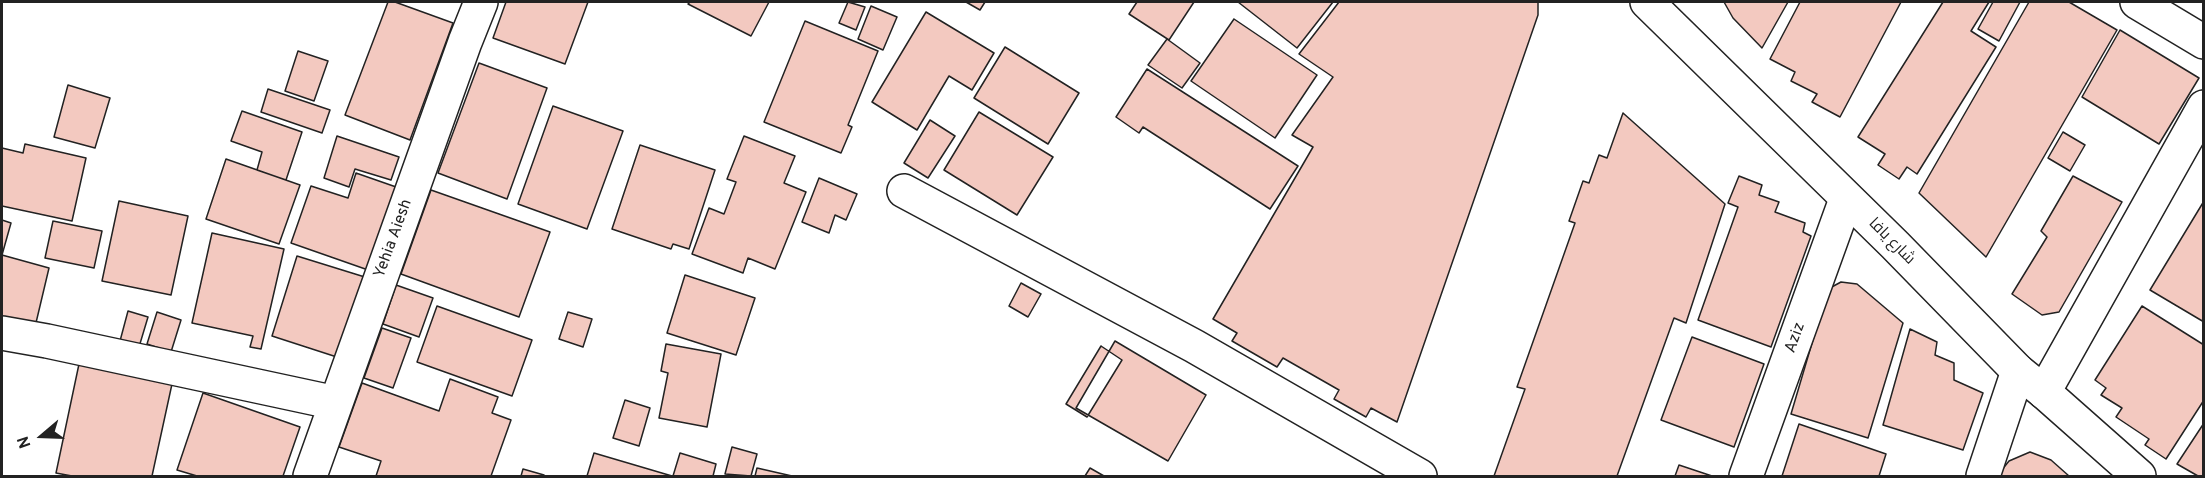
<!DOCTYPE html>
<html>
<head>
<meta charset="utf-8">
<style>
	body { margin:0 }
	#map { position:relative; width:2205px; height:478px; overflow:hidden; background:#fff; font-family:Overpass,sans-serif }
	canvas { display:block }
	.frame { position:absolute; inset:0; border:3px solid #222; pointer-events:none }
	.north { position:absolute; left:12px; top:406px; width:60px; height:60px; -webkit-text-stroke:4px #fff; paint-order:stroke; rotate:251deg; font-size:16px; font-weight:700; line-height:24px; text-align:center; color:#222 }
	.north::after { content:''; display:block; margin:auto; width:21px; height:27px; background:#222; clip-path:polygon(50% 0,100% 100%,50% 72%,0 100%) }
</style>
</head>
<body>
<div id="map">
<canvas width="2205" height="478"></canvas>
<div class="frame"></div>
<div class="north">N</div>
</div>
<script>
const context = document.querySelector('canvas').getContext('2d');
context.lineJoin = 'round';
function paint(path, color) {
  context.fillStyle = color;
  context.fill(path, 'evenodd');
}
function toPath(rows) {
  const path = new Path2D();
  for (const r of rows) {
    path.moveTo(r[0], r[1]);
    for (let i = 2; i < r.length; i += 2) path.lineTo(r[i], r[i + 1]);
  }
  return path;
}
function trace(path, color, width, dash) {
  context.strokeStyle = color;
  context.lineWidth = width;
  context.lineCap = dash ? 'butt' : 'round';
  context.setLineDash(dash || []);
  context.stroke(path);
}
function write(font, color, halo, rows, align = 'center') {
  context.font = font + ' Overpass,Cairo,sans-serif';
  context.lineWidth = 4.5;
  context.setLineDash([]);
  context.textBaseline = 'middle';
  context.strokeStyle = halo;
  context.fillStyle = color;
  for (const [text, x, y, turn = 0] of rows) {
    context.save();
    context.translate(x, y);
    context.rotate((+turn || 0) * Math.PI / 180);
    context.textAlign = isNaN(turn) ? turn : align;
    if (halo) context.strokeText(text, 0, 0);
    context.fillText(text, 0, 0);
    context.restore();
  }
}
const building = toPath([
	[388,2,395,2,453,23,410,140,345,115,388,2],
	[506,2,588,2,565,64,493,38,506,2],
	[690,2,769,2,751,36,688,4,690,2],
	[848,2,865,7,856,30,839,23,848,2],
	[966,2,985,2,980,10,966,2],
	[1137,2,1194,2,1169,40,1129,14,1137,2],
	[1238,2,1333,2,1297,48,1238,2],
	[1339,2,1538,2,1538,15,1397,422,1371,408,1366,417,1334,399,1339,390,1283,358,1277,367,1232,341,1237,333,1213,319,1313,147,1292,135,1333,77,1299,54,1339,2],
	[1724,2,1788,2,1762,48,1733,18,1724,2],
	[1800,2,1901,2,1840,117,1812,102,1817,94,1791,81,1795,72,1770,59,1800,2],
	[1943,2,1989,2,1971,31,1996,47,1917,174,1907,167,1899,179,1878,165,1885,154,1858,137,1943,2],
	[1993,2,2020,2,1999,41,1978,29,1993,2],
	[2029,2,2069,2,2117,30,1986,257,1919,193,2029,2],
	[871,6,897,17,883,50,858,39,871,6],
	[926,12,994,53,972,90,949,76,917,130,872,102,926,12],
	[1234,19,1317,75,1275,138,1191,81,1234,19],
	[805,21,878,51,848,125,852,127,841,153,764,122,805,21],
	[2120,30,2199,78,2159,144,2082,97,2120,30],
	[1167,39,1200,63,1182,88,1148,65,1167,39],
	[1005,47,1079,93,1048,144,974,98,1005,47],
	[298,51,328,61,314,101,285,91,298,51],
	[479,63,547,88,507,199,438,173,479,63],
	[1147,69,1298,166,1270,209,1143,127,1139,133,1116,117,1147,69],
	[68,85,110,98,95,148,54,137,68,85],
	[268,89,330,110,322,133,261,112,268,89],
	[553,106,623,131,587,229,518,204,553,106],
	[242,111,302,132,286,180,257,170,262,152,231,141,242,111],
	[979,112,1053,157,1017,215,944,170,979,112],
	[1623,113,1725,204,1686,323,1674,318,1617,476,1494,476,1525,389,1517,387,1575,223,1569,221,1583,181,1589,183,1599,155,1607,158,1623,113],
	[930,120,955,136,928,178,904,163,930,120],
	[2063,132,2085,145,2070,171,2048,158,2063,132],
	[337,136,399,157,391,180,355,169,349,187,324,178,337,136],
	[744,136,795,156,784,183,806,192,775,269,748,258,743,273,692,254,709,208,724,214,736,182,727,179,744,136],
	[25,144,86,158,72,221,2,206,2,148,23,153,25,144],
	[640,145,715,170,689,249,673,244,671,249,612,229,640,145],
	[226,159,300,185,279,244,206,219,226,159],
	[356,173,399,188,371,271,291,243,311,186,348,198,356,173],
	[1739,176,1762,185,1759,195,1779,202,1775,212,1805,223,1803,232,1811,236,1771,347,1698,320,1738,207,1728,203,1739,176],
	[2073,176,2122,202,2059,312,2042,315,2012,294,2047,237,2041,231,2073,176],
	[819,178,857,194,846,220,835,215,829,233,802,222,819,178],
	[431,190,550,232,519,317,401,274,431,190],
	[119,201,188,216,171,295,102,281,119,201],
	[2204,201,2204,322,2150,290,2204,201],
	[2,220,11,223,2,255,49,268,35,327,2,318,2,220],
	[53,221,102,231,94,268,45,258,53,221],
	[212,233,284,249,261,349,250,347,253,336,192,323,212,233],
	[297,256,368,278,343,359,272,336,297,256],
	[685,275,755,298,736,355,667,333,685,275],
	[1841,282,1857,284,1903,323,1868,438,1791,414,1828,289,1841,282],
	[1021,283,1041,294,1028,317,1009,306,1021,283],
	[396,285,433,298,419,337,383,324,396,285],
	[437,306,532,340,512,396,417,362,437,306],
	[2142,306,2204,345,2204,400,2166,459,2145,445,2149,439,2116,417,2122,408,2101,395,2106,388,2095,380,2142,306],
	[128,311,148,317,139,347,120,341,128,311],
	[157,312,181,320,171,352,147,344,157,312],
	[568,312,592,319,583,347,559,339,568,312],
	[382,328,411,338,393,388,364,378,382,328],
	[1910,329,1937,342,1935,355,1954,363,1954,380,1983,393,1963,450,1883,425,1910,329],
	[1692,337,1764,364,1734,447,1661,420,1692,337],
	[1115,341,1206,395,1168,461,1076,408,1115,341],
	[666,344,721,354,707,427,659,418,668,373,661,371,666,344],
	[1101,346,1122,360,1087,417,1066,404,1101,346],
	[79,364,172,384,152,476,72,476,56,473,79,364],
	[450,379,498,397,492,413,511,420,491,476,376,476,381,461,339,447,362,383,439,411,450,379],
	[203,393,300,427,283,476,197,476,177,470,203,393],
	[625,400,650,408,639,446,613,438,625,400],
	[2204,423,2204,476,2198,476,2177,464,2204,423],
	[1799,424,1886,454,1879,476,1782,476,1799,424],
	[732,447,757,454,751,476,725,474,732,447],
	[2030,452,2051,460,2069,476,1997,476,2009,461,2030,452],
	[594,453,672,476,587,476,594,453],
	[680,453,716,464,713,476,673,476,680,453],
	[1679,465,1712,476,1675,476,1679,465],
	[757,468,792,476,755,476,757,468],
	[1090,468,1104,476,1085,476,1090,468],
	[523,469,544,475,543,476,521,476,523,469]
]);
paint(building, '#f3c9c0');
trace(building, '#222', 1.5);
const street = toPath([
	[2137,2,2204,42],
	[904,191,1194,346,1420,476],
	[2,333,47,341,336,403],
	[2044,392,2204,107],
	[310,476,465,42,481,2],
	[1746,476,1846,199],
	[1983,476,2018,371]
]);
const secondary = toPath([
	[1647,2,1895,245,2018,371,2044,392,2139,476]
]);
trace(street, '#222', 36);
trace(secondary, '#222', 36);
trace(street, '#fff', 33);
trace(secondary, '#fff', 33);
write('16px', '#222', '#fff', [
	["Yehia Aiesh",394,239,-70],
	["شارع يافا",1891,242,45],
	["Aziz",1796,338,-70]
]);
</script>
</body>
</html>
